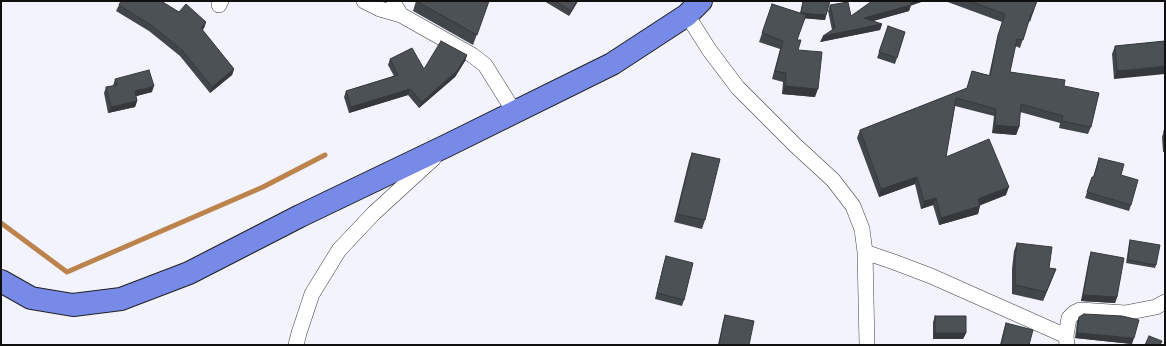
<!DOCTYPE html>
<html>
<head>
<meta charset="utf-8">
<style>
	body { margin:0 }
	#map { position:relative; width:1166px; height:346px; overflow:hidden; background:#f2f3fd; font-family:"Source Serif 4",serif }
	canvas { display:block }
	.frame { position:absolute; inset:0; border:2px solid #0f0f0f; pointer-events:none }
</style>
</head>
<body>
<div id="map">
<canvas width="1166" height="346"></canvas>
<div class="frame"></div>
</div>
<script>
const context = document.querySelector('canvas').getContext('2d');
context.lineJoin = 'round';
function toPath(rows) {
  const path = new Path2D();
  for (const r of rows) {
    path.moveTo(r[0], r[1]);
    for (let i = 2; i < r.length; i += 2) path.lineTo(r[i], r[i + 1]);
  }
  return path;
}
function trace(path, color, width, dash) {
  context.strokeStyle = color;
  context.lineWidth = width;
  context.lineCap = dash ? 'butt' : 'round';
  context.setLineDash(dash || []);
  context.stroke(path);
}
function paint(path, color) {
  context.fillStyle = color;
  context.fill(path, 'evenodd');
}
trace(toPath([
	[1,223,67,272,263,187,325,155]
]), '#bc834d', 5);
const minor = toPath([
	[364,1,380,9,401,15],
	[394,1,394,4,401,15,472,55,485,65,515,113],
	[219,5,221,1],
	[687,15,710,51,738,88,795,145,833,180,853,206,862,229,865,252,867,345],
	[865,252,894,262,931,276,1066,336],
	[296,345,299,333,312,294,339,250,374,213,434,158],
	[1067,345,1066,336,1069,318,1074,313,1080,310,1125,313,1156,307,1165,302]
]);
const primary = toPath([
	[1,281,31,298,73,305,121,299,189,273,300,216,446,146,612,64,687,15,701,1]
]);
trace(minor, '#424242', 16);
trace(primary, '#202020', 24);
trace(minor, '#fff', 15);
trace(primary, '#788ae7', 22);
paint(toPath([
	[416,1,489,1,473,45,413,11],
	[544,1,578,1,569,16],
	[803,1,830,1,825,20,805,18,797,40,798,50,815,97,782,94,783,82,772,79,780,49,759,42,772,4,800,13],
	[911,1,924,1,911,5,909,11,873,21,882,24,880,30,820,42,832,30,828,11,830,5,851,16,911,3],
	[945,1,1037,1,1030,22,1029,21,1020,48,1015,46,1010,72,1064,86,1091,127,1088,134,1059,128,1060,123,1020,112,1019,127,1016,135,992,133,994,116,955,106,946,157,1006,195,980,205,978,214,939,225,933,205,921,209,915,184,879,197,857,138,860,130,967,88,972,71,989,75,996,43,1002,22],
	[119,5,179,12,206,22,204,28,202,30,234,69,232,75,210,93,180,56,149,31,116,11],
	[888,26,905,32,895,64,877,58],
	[1165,41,1114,79,1112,54,1115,46],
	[467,55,465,61,455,77,419,108,408,95,349,113,344,97,346,91,394,76,388,65,390,59,424,69],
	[115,79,152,92,136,96,137,101,135,107,108,113,104,93,106,87,113,86],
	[1164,131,1165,131,1165,151,1163,152,1162,137],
	[692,153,705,220,702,229,674,222,689,161],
	[1099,158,1121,175,1131,205,1129,211,1085,198,1092,177,1093,177],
	[1130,240,1156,265,1155,268,1126,263,1129,243],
	[1017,243,1049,268,1056,269,1043,301,1012,294,1012,269,1014,251],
	[1091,252,1117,297,1115,303,1081,301,1089,258],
	[666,256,684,300,682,306,655,299,664,262],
	[725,315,749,345,718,345,723,321],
	[935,316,966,333,963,339,933,339,933,322],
	[1079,317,1132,344,1075,338,1077,322],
	[1006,323,1029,345,1000,345,1004,329]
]), '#41464a');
paint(toPath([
	[577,1,578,1,569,16,571,11],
	[912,1,924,1,910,6],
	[911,5,909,11,862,24,864,18],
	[801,13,826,15,825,20,799,18],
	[206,22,204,28,198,34,201,28],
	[882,24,880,30,820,42,823,36],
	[467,55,465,61,455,77,419,108,422,102],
	[1165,66,1165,74,1114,79,1117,71],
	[234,69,232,75,210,93,212,87],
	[154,86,152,92,133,97,135,91],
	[785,86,818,89,815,97,782,94],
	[410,89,408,95,349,113,351,107],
	[137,101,135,107,108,113,111,107],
	[995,125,1019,127,1016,135,992,133],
	[1165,146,1165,151,1163,152],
	[917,177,915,184,879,197,881,189],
	[1009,187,1006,195,976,207,978,199],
	[936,198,933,205,921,209,924,201],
	[980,206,978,214,939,225,941,218],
	[1056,269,1053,277,1043,301,1046,292],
	[1083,295,1117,297,1115,303,1081,301],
	[935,333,966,333,963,339,933,339],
	[1077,333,1134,338,1132,344,1075,338]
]), '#35393c');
const building = toPath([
	[121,1,161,1,179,12,186,4,206,22,201,28,234,69,212,87,182,50,151,25,119,5,121,1],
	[416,1,489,1,477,35,416,1],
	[555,1,577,1,571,11,555,1],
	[803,1,830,1,826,15,801,13,803,1],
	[872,1,910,1,911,5,864,18,882,24,823,36,835,28,830,5,848,2,851,16,872,1],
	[969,1,1037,1,1032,14,1031,14,1023,40,1017,39,1010,72,1065,80,1064,86,1099,93,1091,127,1062,121,1063,116,1021,104,1019,127,995,125,996,109,956,98,946,157,989,139,1009,187,978,199,980,206,941,218,936,198,924,201,917,177,881,189,860,130,967,88,972,71,990,76,998,35,1005,14,969,1],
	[772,4,806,15,797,40,801,40,798,50,822,52,818,89,785,86,786,73,775,71,783,41,762,33,772,4],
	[888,26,905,32,897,58,879,52,888,26],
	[441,41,467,55,457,71,422,102,410,89,351,107,346,91,398,75,390,59,412,48,424,69,441,41],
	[1165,41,1165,66,1117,71,1115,46,1165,41],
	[149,70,154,86,135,91,137,101,111,107,106,87,117,85,115,79,149,70],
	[1164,131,1165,131,1165,144,1164,131],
	[692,153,720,159,705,220,677,214,692,153],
	[1099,158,1124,164,1121,175,1138,180,1131,205,1087,192,1092,177,1094,177,1099,158],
	[1130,240,1160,245,1156,265,1128,260,1130,240],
	[1017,243,1052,247,1049,268,1056,269,1046,292,1015,285,1015,260,1017,243],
	[1091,252,1124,258,1117,297,1083,295,1091,252],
	[666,256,693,263,684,300,657,293,666,256],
	[1084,314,1122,316,1139,320,1134,338,1077,333,1079,317,1084,314],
	[725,315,754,321,749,345,719,345,725,315],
	[935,316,966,316,966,333,935,333,935,316],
	[1006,323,1033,330,1029,345,1001,345,1006,323],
	[1149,336,1162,341,1160,345,1145,345,1149,336]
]);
paint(building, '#4c5156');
trace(building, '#35393c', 1);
</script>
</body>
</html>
